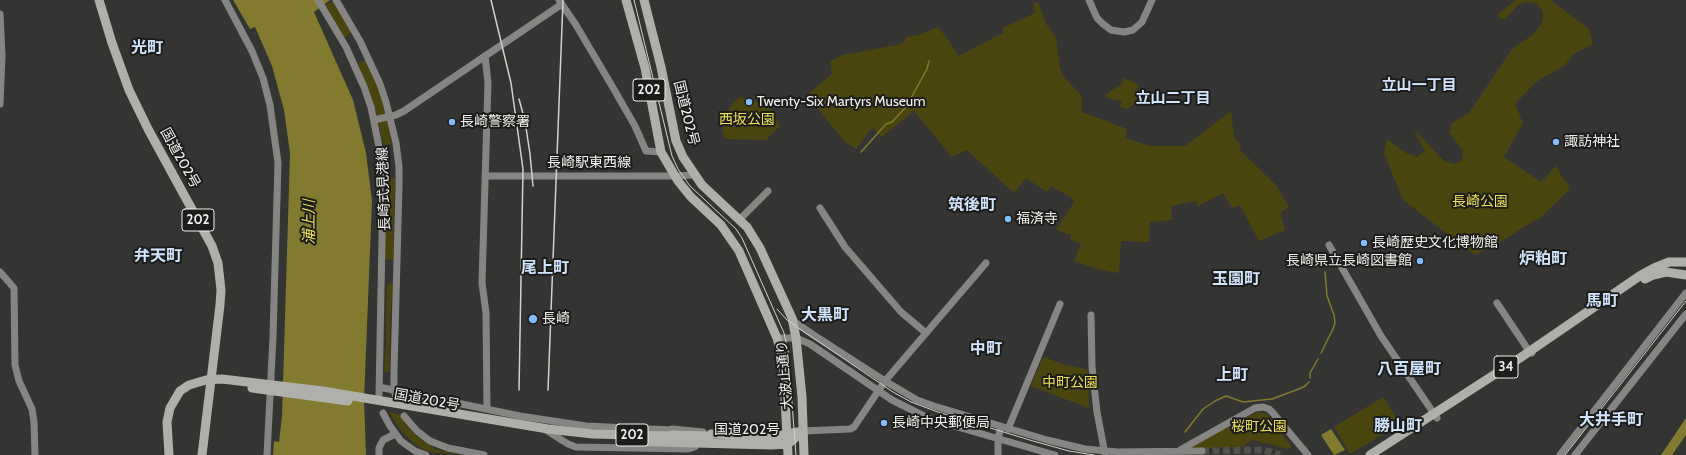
<!DOCTYPE html>
<html>
<head>
<meta charset="utf-8">
<style>
	body { margin:0 }
	canvas { display:block; background:#343432 }
</style>
</head>
<body>
<canvas width="1686" height="455"></canvas>
<script>
const context = document.querySelector('canvas').getContext('2d');
context.lineJoin = 'round';
function paint(path, color) {
  context.fillStyle = color;
  context.fill(path, 'evenodd');
}
function toPath(rows) {
  const path = new Path2D();
  for (const r of rows) {
    path.moveTo(r[0], r[1]);
    for (let i = 2; i < r.length; i += 2) path.lineTo(r[i], r[i + 1]);
  }
  return path;
}
function trace(path, color, width, dash) {
  context.strokeStyle = color;
  context.lineWidth = width;
  context.lineCap = dash ? 'butt' : 'round';
  context.setLineDash(dash || []);
  context.stroke(path);
}
function write(font, color, halo, rows, align = 'center') {
  context.font = font + ' Cabin,"Noto Sans JP",sans-serif';
  context.lineWidth = 4;
  context.setLineDash([]);
  context.textBaseline = 'middle';
  context.strokeStyle = halo;
  context.fillStyle = color;
  for (const [text, x, y, turn = 0] of rows) {
    context.save();
    context.translate(x, y);
    context.rotate((+turn || 0) * Math.PI / 180);
    context.textAlign = isNaN(turn) ? turn : align;
    if (halo) context.strokeText(text, 0, 0);
    context.fillText(text, 0, 0);
    context.restore();
  }
}
paint(toPath([
	[1516,0,1550,0,1589,29,1593,44,1574,54,1564,66,1536,82,1515,104,1523,123,1504,157,1541,182,1556,166,1562,177,1570,186,1568,188,1569,190,1539,219,1535,220,1505,239,1475,255,1403,200,1384,153,1387,139,1406,153,1417,157,1425,151,1413,128,1444,161,1454,164,1462,161,1463,151,1449,132,1452,123,1469,113,1512,49,1534,34,1543,21,1543,11,1537,4,1527,2,1519,4,1505,19,1500,19,1498,14],
	[332,1,352,32,346,37,344,37,324,6],
	[1038,2,1046,24,1056,37,1060,68,1063,76,1082,96,1082,112,1127,129,1125,138,1150,146,1185,146,1231,111,1234,137,1241,145,1240,150,1276,185,1289,207,1282,211,1281,215,1285,230,1259,241,1240,205,1232,208,1223,193,1198,206,1196,201,1171,206,1172,220,1150,222,1149,242,1121,241,1119,273,1100,270,1074,261,1081,244,1071,240,1071,235,1056,230,1074,202,1071,197,1050,186,1047,192,1026,178,1014,193,967,150,952,157,914,111,882,137,872,128,856,149,845,142,807,95,832,74,830,62,842,55,897,45,904,42,906,37,919,35,938,27,950,42,958,56,1003,33,1003,28,1035,13,1033,4],
	[365,60,367,61,377,84,383,102,392,144,385,145,383,143,374,105,358,65,359,63],
	[1123,78,1138,84,1136,103,1132,105,1128,109,1120,107,1122,101,1114,100,1104,96,1117,87,1121,86],
	[740,97,768,105,780,126,766,140,725,139,722,129,731,105],
	[386,177,395,178,393,260,385,259,385,178],
	[388,283,393,284,390,319,389,372,384,372,386,347,387,284],
	[1044,357,1065,365,1086,369,1088,371,1089,408,1033,387,1031,385,1042,359],
	[1383,397,1400,424,1350,454,1334,427],
	[389,412,399,414,413,433,437,450,463,455,429,452,421,448,415,444,403,433],
	[1258,412,1267,414,1292,447,1289,449,1252,440,1242,447,1180,449]
]), '#4a450f');
paint(toPath([
	[233,0,330,0,314,12,353,100,366,153,372,201,364,400,366,455,273,455,274,441,279,442,282,416,290,153,284,110,272,66,255,27,250,29],
	[1686,418,1686,435,1672,455,1661,455],
	[1331,429,1345,450,1334,455,1321,435]
]), '#827a2e');
trace(toPath([
	[861,152,886,124,892,122,906,107,927,69,929,61],
	[1321,353,1333,329,1335,323,1334,315,1327,296,1325,272],
	[1310,378,1310,373,1318,359],
	[1185,432,1203,409,1215,401,1226,396,1243,402,1272,399,1299,389,1305,386,1309,382]
]), '#827a2e', 1.5);
trace(toPath([
	[1202,451,1264,450,1280,455]
]), '#50504e', 7, [7, 3.5]);
trace(toPath([
	[225,0,252,51,263,78,270,105,278,163,273,337,267,455],
	[318,0,346,47,364,87,371,107,379,147,383,188,379,394],
	[336,0,360,41,380,84,386,102,396,143,399,167,399,187,394,370,394,390,397,400],
	[559,0,576,25,612,86,635,126,646,151,661,152],
	[1089,0,1097,18,1103,24,1111,30,1124,32,1133,30,1142,22,1152,0],
	[0,14,2,55,0,104],
	[485,56,488,83,482,283,486,313,487,409],
	[374,120,396,115,404,111,562,4],
	[485,176,676,176,694,175],
	[820,208,845,247,901,312,926,333],
	[739,220,768,191],
	[1329,245,1381,336,1437,418],
	[0,272,14,288,15,365,19,381,32,409,34,422,35,455],
	[1497,303,1529,351,1532,353],
	[1091,315,1092,367,1097,412,1105,454],
	[792,318,796,323,812,334,885,381,917,400,934,406,1047,440,1085,449,1118,452,1202,451],
	[777,338,796,338,810,344,892,400,930,419,1055,455],
	[379,387,520,416,586,426,672,430,672,429,703,432],
	[383,413,390,426,401,441,415,451,426,455],
	[404,416,417,431,430,441,448,448,484,455],
	[1008,429,1060,304],
	[546,430,568,444,576,447,688,449,695,447,695,443],
	[803,431,850,429,854,427,885,381,986,263],
	[1180,450,1255,408,1263,407,1269,409,1273,413,1308,455],
	[379,455,379,448,383,440,395,434],
	[998,455,998,438,1001,427],
	[1560,455,1686,293],
	[1575,455,1686,314]
]), '#858583', 7);
trace(toPath([
	[99,0,112,43,129,90,148,129,212,246,218,263,221,290,220,305,202,455],
	[626,0,645,68,661,152,678,181,691,197,721,225,739,251,777,338,783,359,788,455],
	[644,0,661,67,676,141,683,157,702,185,747,227,760,248,792,318,796,338,802,397,804,455],
	[1645,279,1653,275,1666,272,1686,275],
	[252,388,348,401],
	[622,441,771,445,788,444,802,432],
	[169,455,167,422,170,408,180,391,189,385,206,380,222,379,323,391,548,429,593,434,671,436,671,435,710,436,711,434,772,437,803,431],
	[1370,455,1517,360,1641,275,1654,268,1669,262,1686,262]
]), '#afafac', 9);
trace(toPath([
	[634,0,672,156,678,169,690,186,736,229,742,238,784,333,788,351,796,455],
	[777,309,787,320,797,327,893,392,911,402,938,412,1033,441,1069,451,1094,455],
	[1565,455,1686,301]
]), '#d1d1cf', 1);
trace(toPath([
	[491,0,511,83,523,169,519,390],
	[519,99,525,121,530,154,533,186],
	[548,390,563,0]
]), '#d1d1cf', 1.5);
for (const [x, y, r, color] of [
	[749,102,4,"#86bbfb"],
	[452,122,4,"#86bbfb"],
	[1556,142,4,"#86bbfb"],
	[1008,219,4,"#86bbfb"],
	[1364,243,4,"#86bbfb"],
	[1420,261,4,"#86bbfb"],
	[533,319,5,"#86bbfb"],
	[884,423,4,"#86bbfb"]
]) {
  const dot = new Path2D();
  dot.arc(x, y, r, 0, 2 * Math.PI);
  context.fillStyle = color;
  context.fill(dot);
  trace(dot, '#1c1c1b', 1.5);
}
for (const [x, y, w] of [
	[649,90,32],
	[198,220,32],
	[1506,367,24],
	[632,435,32]
]) {
  const box = new Path2D();
  box.roundRect(x - w / 2, y - 11, w, 22, 3);
  context.fillStyle = '#1c1c1b';
  context.fill(box);
  trace(box, '#f0f0ee', 1);
}
write('bold 13px', '#f0f0ee', null, [
	["202",649,90],
	["202",198,220],
	["34",1506,367],
	["202",632,435]
]);
write('14px', '#f0f0ee', '#1c1c1b', [
	["Twenty-Six Martyrs Museum",757,102],
	["長崎警察署",460,122],
	["諏訪神社",1564,142],
	["福済寺",1016,219],
	["長崎歴史文化博物館",1372,243],
	["長崎県立長崎図書館",1412,261,"right"],
	["長崎",542,319],
	["長崎中央郵便局",892,423]
], 'left');
write('14px', '#f0f0ee', '#1c1c1b', [
	["国道202号",686,113,76],
	["国道202号",180,158,61],
	["長崎駅東西線",589,163],
	["長崎式見港線",384,189,-92],
	["大波止通り",785,375,-95],
	["国道202号",427,400,10],
	["国道202号",747,430]
]);
write('14px', '#ede05b', '#1c1c1b', [
	["西坂公園",747,120],
	["長崎公園",1480,202],
	["中町公園",1070,383],
	["桜町公園",1259,427]
]);
write('bold 15px', '#d0e4fc', '#1c1c1b', [
	["立山一丁目",1419,86],
	["立山二丁目",1173,99]
]);
write('italic 15px', '#ede05b', '#1c1c1b', [
	["浦上川",310,222,-90]
]);
write('bold 16px', '#d0e4fc', '#1c1c1b', [
	["光町",147,48],
	["筑後町",972,205],
	["弁天町",158,256],
	["炉粕町",1543,259],
	["尾上町",545,268],
	["玉園町",1236,279],
	["馬町",1602,301],
	["大黒町",825,315],
	["中町",986,349],
	["八百屋町",1409,369],
	["上町",1232,375],
	["大井手町",1611,420],
	["勝山町",1398,426]
]);
</script>
</body>
</html>
